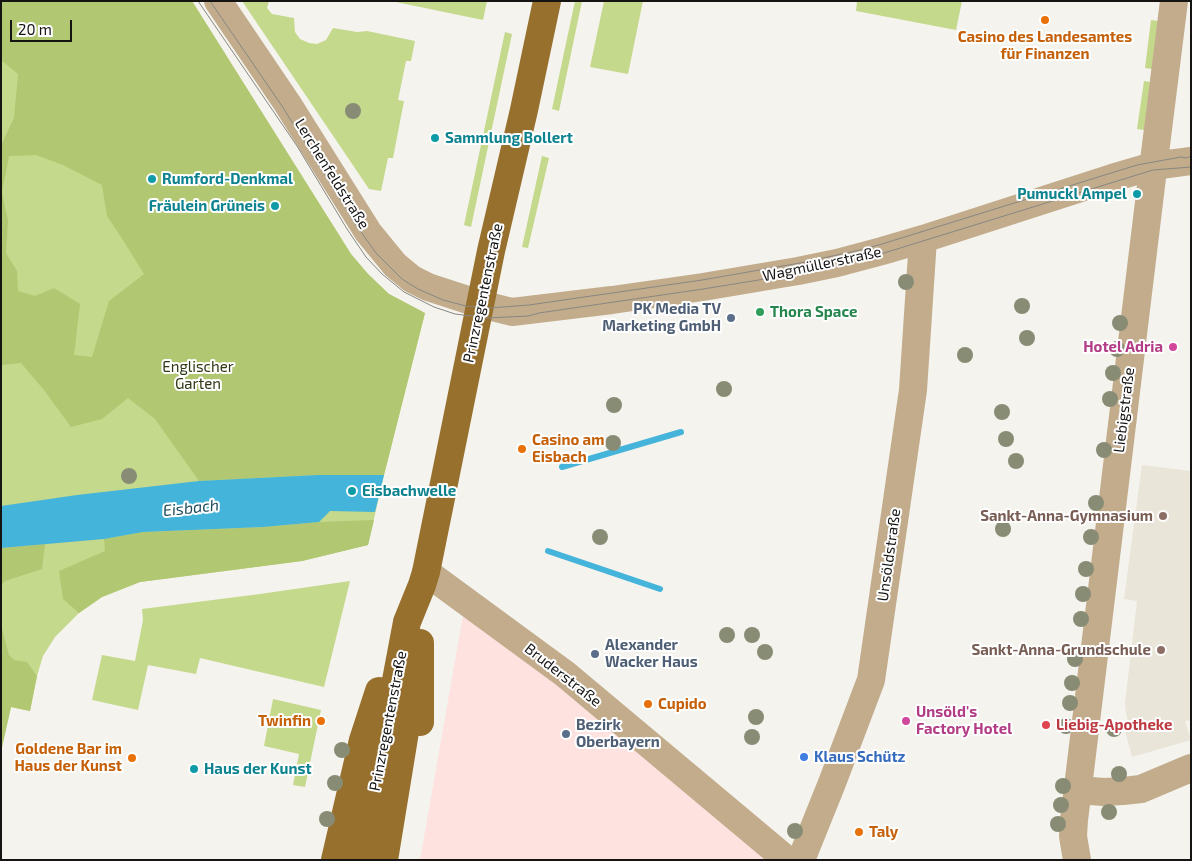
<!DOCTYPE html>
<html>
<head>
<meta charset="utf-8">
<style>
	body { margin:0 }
	#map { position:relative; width:1192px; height:861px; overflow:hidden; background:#f4f3ed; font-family:"Exo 2",sans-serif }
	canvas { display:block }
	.frame { position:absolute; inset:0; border:2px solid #151413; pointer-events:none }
	.scale { position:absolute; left:10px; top:20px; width:62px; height:22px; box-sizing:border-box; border:2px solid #151413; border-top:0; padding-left:6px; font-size:15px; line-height:18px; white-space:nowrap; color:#151413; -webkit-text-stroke:4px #fff; paint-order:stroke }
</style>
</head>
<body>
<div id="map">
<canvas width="1192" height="861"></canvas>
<div class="frame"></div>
<div class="scale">20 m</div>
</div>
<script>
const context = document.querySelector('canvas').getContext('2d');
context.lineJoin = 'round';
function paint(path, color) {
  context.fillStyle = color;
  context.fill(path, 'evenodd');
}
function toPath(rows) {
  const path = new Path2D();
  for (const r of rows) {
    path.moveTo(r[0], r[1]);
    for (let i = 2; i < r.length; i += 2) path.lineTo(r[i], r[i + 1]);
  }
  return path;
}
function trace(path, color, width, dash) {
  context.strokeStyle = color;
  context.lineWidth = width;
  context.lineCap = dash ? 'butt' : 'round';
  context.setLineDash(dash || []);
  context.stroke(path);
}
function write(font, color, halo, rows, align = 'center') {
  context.font = font + ' "Exo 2",sans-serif';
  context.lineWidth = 4;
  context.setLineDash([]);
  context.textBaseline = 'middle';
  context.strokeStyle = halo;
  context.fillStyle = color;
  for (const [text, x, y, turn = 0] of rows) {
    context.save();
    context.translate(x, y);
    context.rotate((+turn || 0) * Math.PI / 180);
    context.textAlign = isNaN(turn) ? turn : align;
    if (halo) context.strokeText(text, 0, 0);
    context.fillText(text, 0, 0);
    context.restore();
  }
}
paint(toPath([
	[465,604,782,860,420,860]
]), '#fde2e0');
paint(toPath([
	[1142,465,1191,471,1191,720,1185,721,1191,740,1132,757,1125,731,1130,729,1126,713,1125,703,1137,601,1124,599]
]), '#eae5d9');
paint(toPath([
	[1,1,192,1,351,254,368,274,389,294,425,313,384,475,368,545,302,561,140,582,102,597,79,613,55,637,43,656,37,676,30,711,11,707,1,752],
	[242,1,269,1,267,8,272,14,294,18,295,32,300,39,309,43,317,44,326,40,333,28,357,32,367,31,415,41,411,61,406,61,398,100,404,101,393,158,388,158,381,191,369,189],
	[391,1,487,1,483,20],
	[575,1,582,1,559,111,552,109],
	[604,1,643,1,628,74,590,67],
	[857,1,962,1,956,30,856,11],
	[1151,20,1158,21,1152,69,1145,68],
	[505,32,512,34,471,227,464,225],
	[1144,81,1150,82,1144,130,1137,129],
	[542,156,549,158,528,248,522,247],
	[350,581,324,687,200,658,196,674,148,665,138,710,92,700,102,655,135,661,143,620,142,609,260,594],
	[273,699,321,710,305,787,293,785,299,754,264,746]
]), '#c5d98c');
paint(toPath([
	[1,1,192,1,351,254,368,274,389,294,425,313,384,475,317,475,199,481,155,419,128,398,102,419,71,427,44,390,21,363,1,365,1,145,14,118,18,74,1,60],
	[36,155,63,165,102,185,107,216,123,240,144,274,109,301,92,357,74,355,80,304,54,288,35,296,18,291,17,271,6,253,8,221,2,192,9,156],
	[374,520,368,545,302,561,140,582,102,597,79,613,63,599,59,571,105,551,104,539,143,532,263,527,319,522],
	[45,544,42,569,5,581,1,585,1,548],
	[1,625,9,655,14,660,27,662,37,676,30,711,11,707,1,751]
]), '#b2c772');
paint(toPath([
	[317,475,384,475,375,512,330,511,319,522,263,527,143,532,104,539,1,548,1,506,77,495,199,481]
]), '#45b4da');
trace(toPath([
	[562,467,681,432],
	[548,551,660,589]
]), '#45b4da', 6);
trace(toPath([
	[218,1,287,103,368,232,395,265,412,279,428,287,480,304,512,312,612,300,703,287,798,271,837,263,882,251,923,239,1112,178,1153,166,1191,161],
	[426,572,565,674,787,860],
	[1078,790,1104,792,1123,791,1141,789,1191,768],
	[801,860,832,783,871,680,913,390,923,239],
	[1077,860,1073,836,1074,820,1154,161,1174,1]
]), '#c2ac8c', 28);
trace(toPath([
	[420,643,420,722],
	[335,860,363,740,379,691],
	[362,860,407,622,422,585,426,572,491,251,524,110,547,1],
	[384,860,410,701]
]), '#97702e', 28);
trace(toPath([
	[198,1,297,146,347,229,366,257,382,274,404,292,434,307,455,314,487,318,528,316,539,313,703,289,802,273,862,259,884,253,1140,174,1153,170,1191,167],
	[210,1,282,106,356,225,376,253,402,279,418,289,443,300,466,306,490,308,529,305,702,280,800,263,860,250,882,244,1137,165,1181,157,1186,158,1191,156]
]), '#888783', 1);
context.fillStyle = '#888c75';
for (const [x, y] of [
	[353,111],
	[906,282],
	[1022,306],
	[1120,323],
	[1027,338],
	[1117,349],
	[965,355],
	[1113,373],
	[724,389],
	[1110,399],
	[614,405],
	[1002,412],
	[1006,439],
	[613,443],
	[1104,450],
	[1016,461],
	[129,476],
	[1096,503],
	[1003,529],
	[600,537],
	[1091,537],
	[1086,569],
	[1083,594],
	[1081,619],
	[727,635],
	[752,635],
	[765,652],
	[1075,659],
	[1072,683],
	[1070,703],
	[756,717],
	[1066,726],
	[1114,729],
	[752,737],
	[342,750],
	[1119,774],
	[335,783],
	[1063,786],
	[1061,805],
	[1109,812],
	[327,819],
	[1058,824],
	[795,831]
]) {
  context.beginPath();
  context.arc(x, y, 8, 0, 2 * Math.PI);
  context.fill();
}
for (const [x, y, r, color] of [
	[1045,20,5,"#e8710a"],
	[435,138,5,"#0f9aa8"],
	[152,179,5,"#0f9aa8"],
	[1137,194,5,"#0f9aa8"],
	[275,206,5,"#0f9aa8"],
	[760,312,5,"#2e9e5b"],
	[731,318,5,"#5c6f8a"],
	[1173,347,5,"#d1479c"],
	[522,449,5,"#e8710a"],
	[352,491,5,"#0f9aa8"],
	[1163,516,5,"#8d6e63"],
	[1161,650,5,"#8d6e63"],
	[595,654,5,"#5c6f8a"],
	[648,704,5,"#e8710a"],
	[321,721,5,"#e8710a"],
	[906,721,5,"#d1479c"],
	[1046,725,5,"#e0444e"],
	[566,734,5,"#5c6f8a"],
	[804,757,5,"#3f7fe0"],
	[132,758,5,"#e8710a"],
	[194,769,5,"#0f9aa8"],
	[859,832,5,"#e8710a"]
]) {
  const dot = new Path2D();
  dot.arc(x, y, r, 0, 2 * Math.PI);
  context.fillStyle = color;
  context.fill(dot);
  trace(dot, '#fff', 2);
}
write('bold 15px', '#c56008', '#fff', [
	["Casino des Landesamtes",1045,37,"center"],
	["für Finanzen",1045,54,"center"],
	["Casino am",532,440],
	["Eisbach",532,457],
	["Cupido",658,704],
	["Twinfin",311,721,"right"],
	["Goldene Bar im",122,749,"right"],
	["Haus der Kunst",122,766,"right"],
	["Taly",869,832]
], 'left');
write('bold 15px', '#0d838f', '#fff', [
	["Sammlung Bollert",445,138],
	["Rumford-Denkmal",162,179],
	["Pumuckl Ampel",1127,194,"right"],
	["Fräulein Grüneis",265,206,"right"],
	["Eisbachwelle",362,491],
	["Haus der Kunst",204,769]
], 'left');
write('15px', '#151413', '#fff', [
	["Lerchenfeldstraße",332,174,58],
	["Wagmüllerstraße",822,264,-12],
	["Prinzregentenstraße",483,293,-78],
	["Liebigstraße",1124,410,-83],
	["Unsöldstraße",889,555,-82],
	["Bruderstraße",563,675,38],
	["Prinzregentenstraße",388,721,-79]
]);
write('bold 15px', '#4e5e75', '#fff', [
	["PK Media TV",721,309,"right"],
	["Marketing GmbH",721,326,"right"],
	["Alexander",605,645],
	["Wacker Haus",605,662],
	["Bezirk",576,725],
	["Oberbayern",576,742]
], 'left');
write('bold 15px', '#27864d', '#fff', [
	["Thora Space",770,312]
], 'left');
write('bold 15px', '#b23c85', '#fff', [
	["Hotel Adria",1163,347],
	["Unsöld's",916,712,"left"],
	["Factory Hotel",916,729,"left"]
], 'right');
write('15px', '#2f3713', '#fff', [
	["Englischer",198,367],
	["Garten",198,384]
]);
write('bold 15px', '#785e54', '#fff', [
	["Sankt-Anna-Gymnasium",1153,516],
	["Sankt-Anna-Grundschule",1151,650]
], 'right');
write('bold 15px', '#be3a42', '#fff', [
	["Liebig-Apotheke",1056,725]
], 'left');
write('bold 15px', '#366cbe', '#fff', [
	["Klaus Schütz",814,757]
], 'left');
write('italic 16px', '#1c4a5b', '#fff', [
	["Eisbach",191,508,-6]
]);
</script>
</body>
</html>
